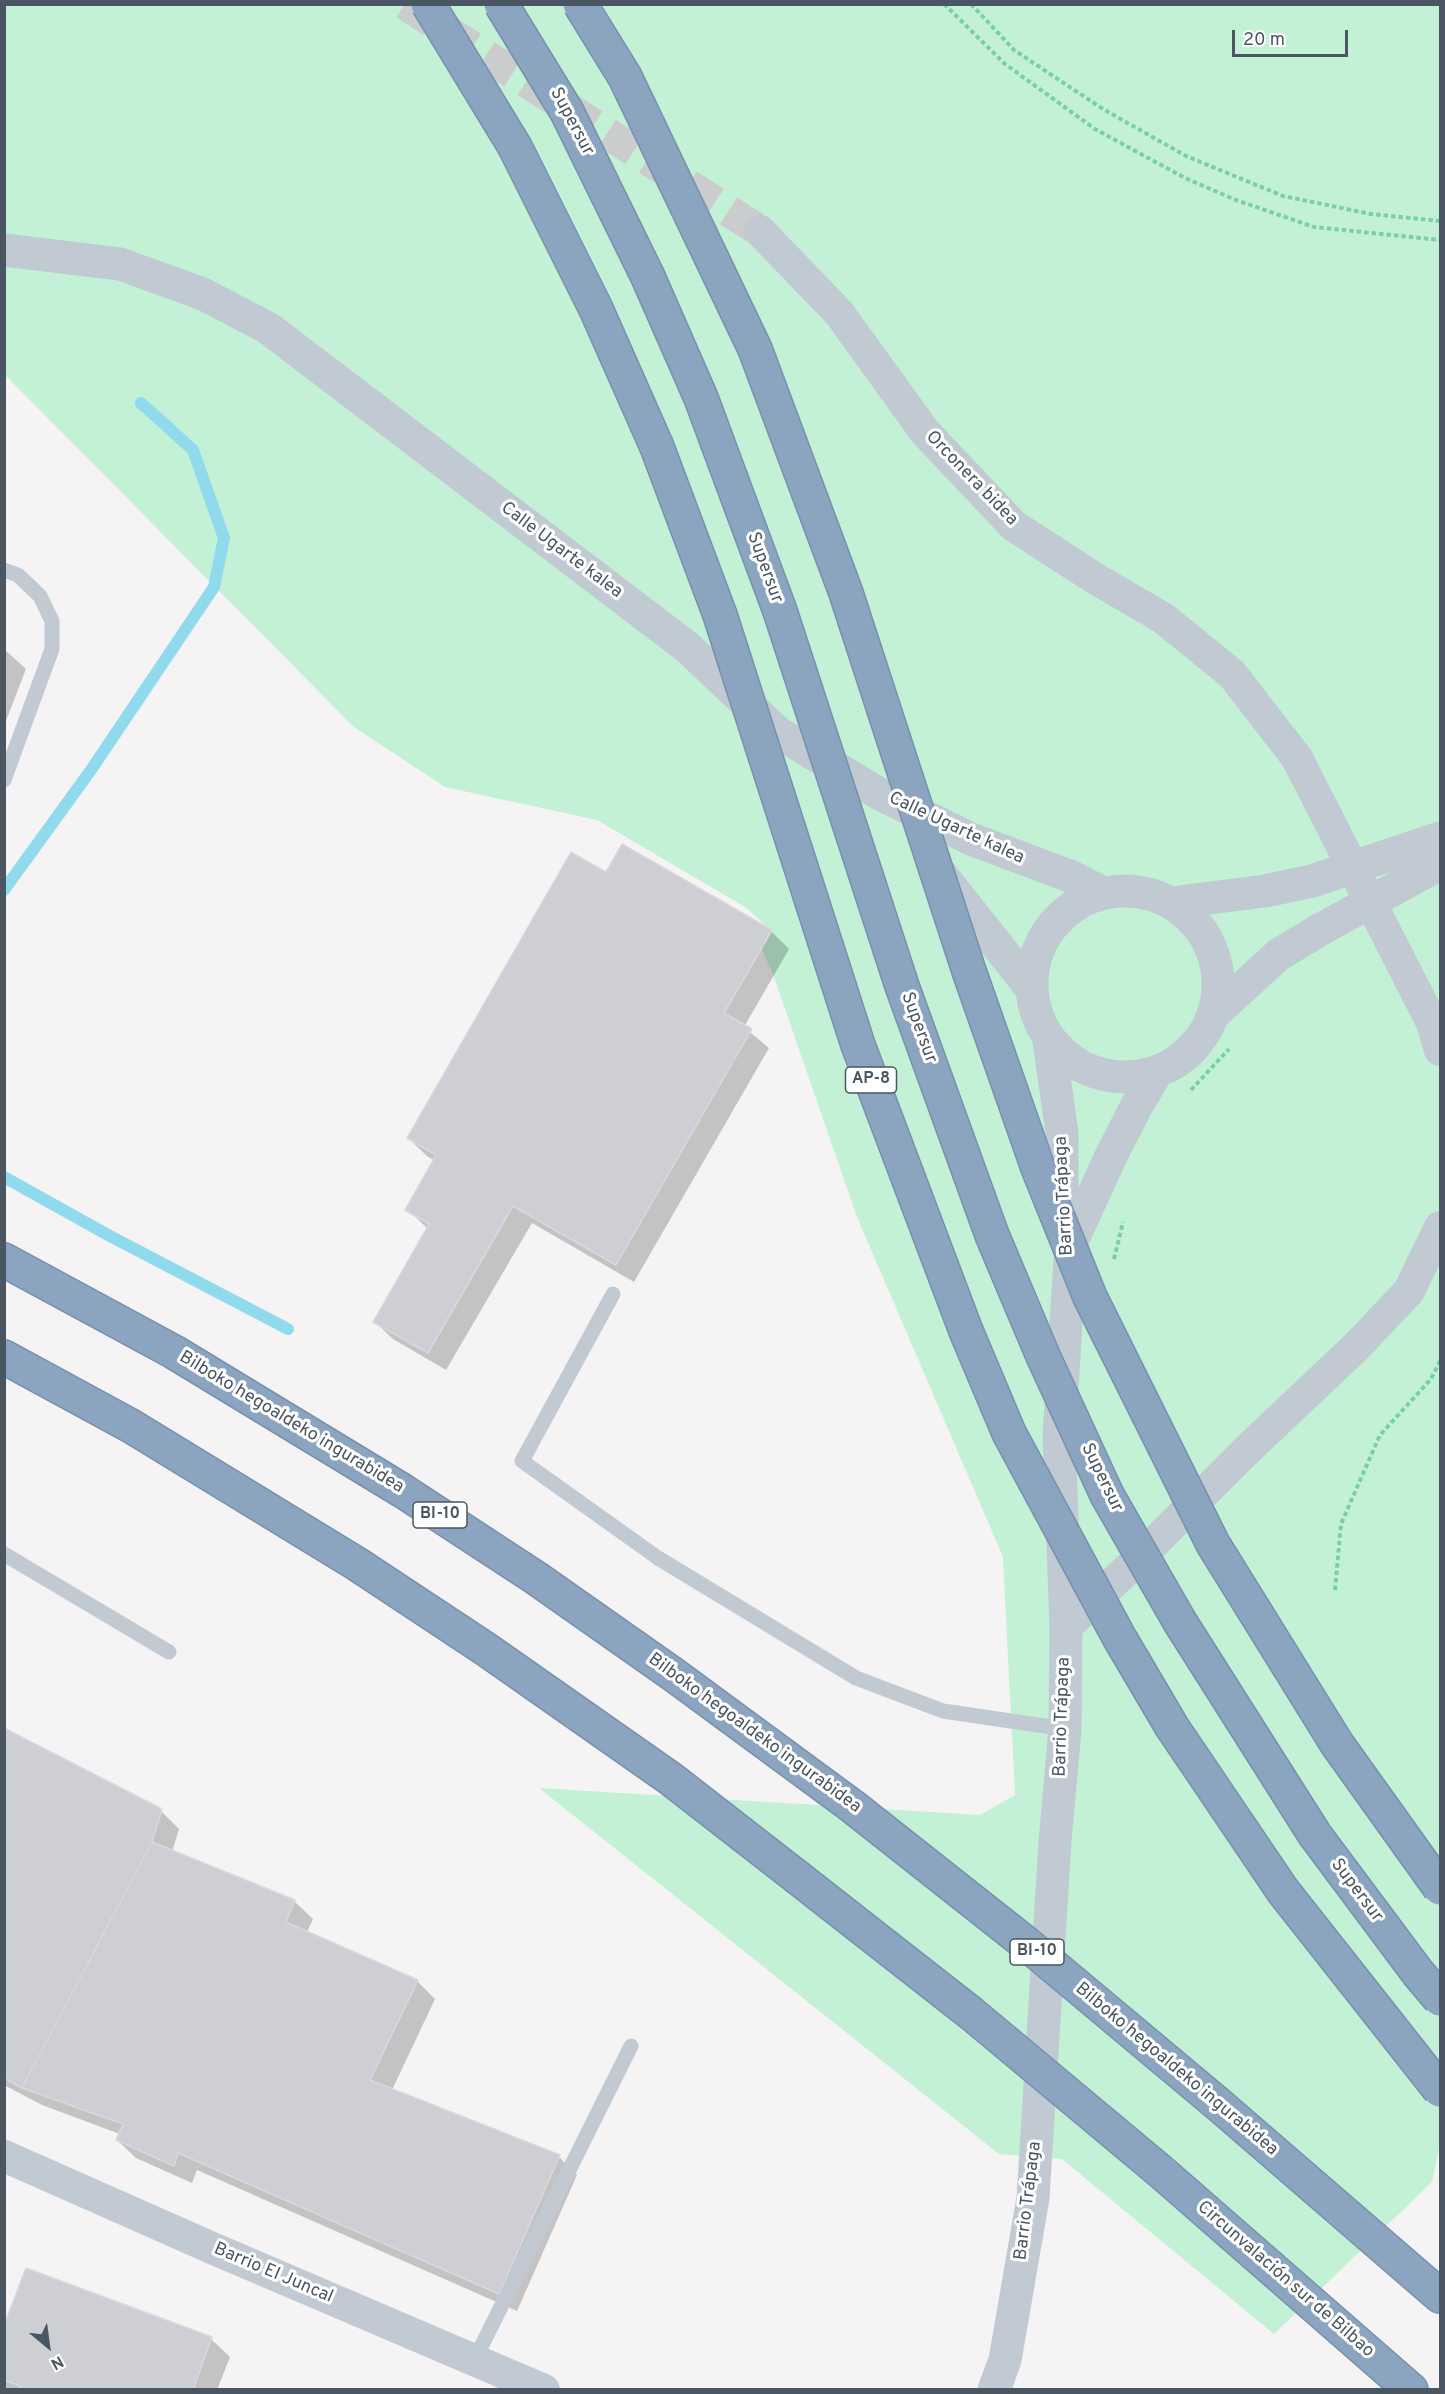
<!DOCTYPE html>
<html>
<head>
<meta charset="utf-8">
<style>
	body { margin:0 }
	#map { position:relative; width:1445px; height:2394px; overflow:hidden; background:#f5f3f3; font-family:Overpass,sans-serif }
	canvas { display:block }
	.frame { position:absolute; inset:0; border:6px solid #4a5661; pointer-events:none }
	.north { position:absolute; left:18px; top:2316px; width:60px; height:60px; -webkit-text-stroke:4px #fff; paint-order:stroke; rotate:151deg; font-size:16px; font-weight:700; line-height:24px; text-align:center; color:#4a5661 }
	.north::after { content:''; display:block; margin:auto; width:21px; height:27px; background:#4a5661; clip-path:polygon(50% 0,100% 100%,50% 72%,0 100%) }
	.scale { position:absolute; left:1232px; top:30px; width:116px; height:27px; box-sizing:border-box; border:3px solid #4a5661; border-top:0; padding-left:8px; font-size:18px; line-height:21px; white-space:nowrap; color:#4a5661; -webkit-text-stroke:4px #fff; paint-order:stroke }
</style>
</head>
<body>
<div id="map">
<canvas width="1445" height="2394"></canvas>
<div class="frame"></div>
<div class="north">N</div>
<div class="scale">20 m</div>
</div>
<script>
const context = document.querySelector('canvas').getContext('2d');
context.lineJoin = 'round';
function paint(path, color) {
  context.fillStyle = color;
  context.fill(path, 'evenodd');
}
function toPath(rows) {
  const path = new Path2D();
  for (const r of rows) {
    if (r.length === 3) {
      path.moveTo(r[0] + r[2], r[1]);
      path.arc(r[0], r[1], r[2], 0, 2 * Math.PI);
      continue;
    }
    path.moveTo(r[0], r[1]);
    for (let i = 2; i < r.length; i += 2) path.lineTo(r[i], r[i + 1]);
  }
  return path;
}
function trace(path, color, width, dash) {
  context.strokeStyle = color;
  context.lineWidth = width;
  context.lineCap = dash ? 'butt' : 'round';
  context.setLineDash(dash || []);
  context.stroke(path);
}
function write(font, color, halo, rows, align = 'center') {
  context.font = font + ' Overpass,sans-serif';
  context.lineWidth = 6;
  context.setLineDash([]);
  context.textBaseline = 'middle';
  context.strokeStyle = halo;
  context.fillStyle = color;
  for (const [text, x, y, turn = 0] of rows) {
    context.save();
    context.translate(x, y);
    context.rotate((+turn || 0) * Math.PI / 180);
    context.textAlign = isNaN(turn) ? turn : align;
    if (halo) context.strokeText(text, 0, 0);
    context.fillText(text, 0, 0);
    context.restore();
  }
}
paint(toPath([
	[4,5,1440,5,1440,2144,1432,2182,1274,2334,1062,2159,999,2154,539,1788,980,1815,1015,1795,1003,1557,857,1217,774,977,761,947,771,930,745,907,597,820,445,787,354,727,5,375]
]), '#c3f1d5');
paint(toPath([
	[4,649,26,669,4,726],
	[607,874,771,931,789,949,744,1027,769,1048,634,1282,532,1223,446,1370,393,1339,374,1321,428,1229,407,1209,435,1161,427,1156,408,1138],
	[4,1730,161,1811,179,1829,172,1852,294,1901,313,1919,307,1932,417,1981,435,1999,392,2090,559,2157,577,2175,517,2311,197,2170,192,2183,136,2158,117,2140,120,2134,42,2105,4,2085],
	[27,2270,211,2339,230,2357,217,2390,4,2390,4,2329]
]), '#0003');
trace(toPath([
	[4,890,91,770,214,587,224,538,193,450,141,403],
	[4,1177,108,1235,288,1329]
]), '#90daee', 12);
const building = toPath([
	[622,844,772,930,724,1013,752,1029,616,1265,513,1206,428,1353,373,1322,429,1224,405,1210,436,1155,407,1138,571,852,606,872,622,844],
	[4,1728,162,1809,152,1842,22,2088,4,2078,4,1728],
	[152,1842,295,1900,286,1922,418,1980,370,2080,560,2155,499,2294,178,2153,174,2166,116,2140,123,2124,22,2088,152,1842],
	[26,2268,212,2337,193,2390,19,2390,20,2386,4,2380,4,2325,26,2268]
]);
paint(building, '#cdcfd5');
trace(building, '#d7d9de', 1.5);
trace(toPath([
	[405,4,760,231]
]), '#caccce', 32, [32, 16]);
const motorway = toPath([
	[4,1260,174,1352,403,1491,536,1578,674,1675,852,1806],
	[4,1357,131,1426,357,1564,487,1650,671,1779,797,1877],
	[1218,2104,1440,2296],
	[1160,2171,1411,2390]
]);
trace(motorway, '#7690ad', 36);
trace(toPath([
	[944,4,1005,64,1095,129,1185,178,1236,200,1314,227,1440,240],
	[971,4,1014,50,1103,109,1186,156,1283,196,1371,214,1440,221],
	[1191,1090,1229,1049],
	[1114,1259,1123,1222],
	[1335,1590,1341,1524,1380,1435,1431,1379,1440,1361]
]), '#7ad0a6', 4, [4.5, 3]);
trace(toPath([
	[4,570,18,575,40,596,52,621,52,649,4,780],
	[613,1294,522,1461,658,1558,856,1678,943,1711,1065,1729],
	[4,1554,169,1652],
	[475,2359,631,2046]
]), '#c1cad2', 15);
trace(toPath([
	[760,231,839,313,925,432,1014,526,1096,579,1163,618,1232,674,1297,758],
	[1432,1023,1440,1050],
	[1066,1627,1131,1566,1247,1450,1357,1346,1409,1291,1440,1227],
	[4,2156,212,2248,544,2390]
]), '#c1cad2', 32);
trace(toPath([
	[4,250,120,264,203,294,268,328,687,647,777,732,878,793,971,839,1072,877,1103,893],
	[936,868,1031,988],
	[1125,984,93],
	[1171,903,1265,891,1312,881,1440,838],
	[1213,1015,1278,955,1323,928,1440,864],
	[1071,1243,1112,1154,1136,1107,1157,1072],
	[994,2390,1005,2360,1033,2198,1055,1842,1065,1729,1066,1627,1059,1436,1071,1243,1062,1200,1062,1133,1049,1041]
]), '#c1cad2', 33);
trace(motorway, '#8ba5c1', 33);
const motorwayBridge = toPath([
	[428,4,515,147,596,309,657,447,720,615,858,1045,966,1331,1009,1433,1119,1637,1172,1727,1283,1891,1440,2090],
	[501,4,567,112,648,277,701,398,780,611,902,986,992,1235,1043,1356,1107,1495,1180,1622,1315,1835,1418,1973,1440,1999],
	[580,4,625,77,755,349,846,593,969,971,1038,1168,1090,1297,1213,1544,1337,1744,1440,1888],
	[852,1806,1028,1945,1218,2104],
	[797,1877,972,2014,1160,2171]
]);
trace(motorwayBridge, '#7690ad', 36, []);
trace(toPath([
	[1297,758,1432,1023]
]), '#c1cad2', 32);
trace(motorwayBridge, '#8ba5c1', 33);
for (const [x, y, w] of [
	[871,1080,51],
	[440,1515,54],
	[1037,1952,54]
]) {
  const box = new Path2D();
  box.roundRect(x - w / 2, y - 13, w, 26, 4.5);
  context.fillStyle = '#fff';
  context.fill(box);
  trace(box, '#4a5661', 1.5);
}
write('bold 16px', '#4a5661', null, [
	["AP-8",871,1080],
	["BI-10",440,1515],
	["BI-10",1037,1952]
]);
write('18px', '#4a5661', '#fff', [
	["Supersur",571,122,62],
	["Orconera bidea",971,479,46],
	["Calle Ugarte kalea",561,551,37],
	["Supersur",764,568,70],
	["Calle Ugarte kalea",956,829,25],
	["Supersur",918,1028,70],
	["Barrio Trápaga",1065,1196,-93],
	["Bilboko hegoaldeko ingurabidea",291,1423,31],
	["Supersur",1101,1478,64],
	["Barrio Trápaga",1063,1717,-88],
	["Bilboko hegoaldeko ingurabidea",754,1734,36],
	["Supersur",1356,1891,53],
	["Bilboko hegoaldeko ingurabidea",1176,2070,40],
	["Barrio Trápaga",1029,2201,-83],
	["Barrio El Juncal",273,2274,23],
	["Circunvalación sur de Bilbao",1285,2280,41]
]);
</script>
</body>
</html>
